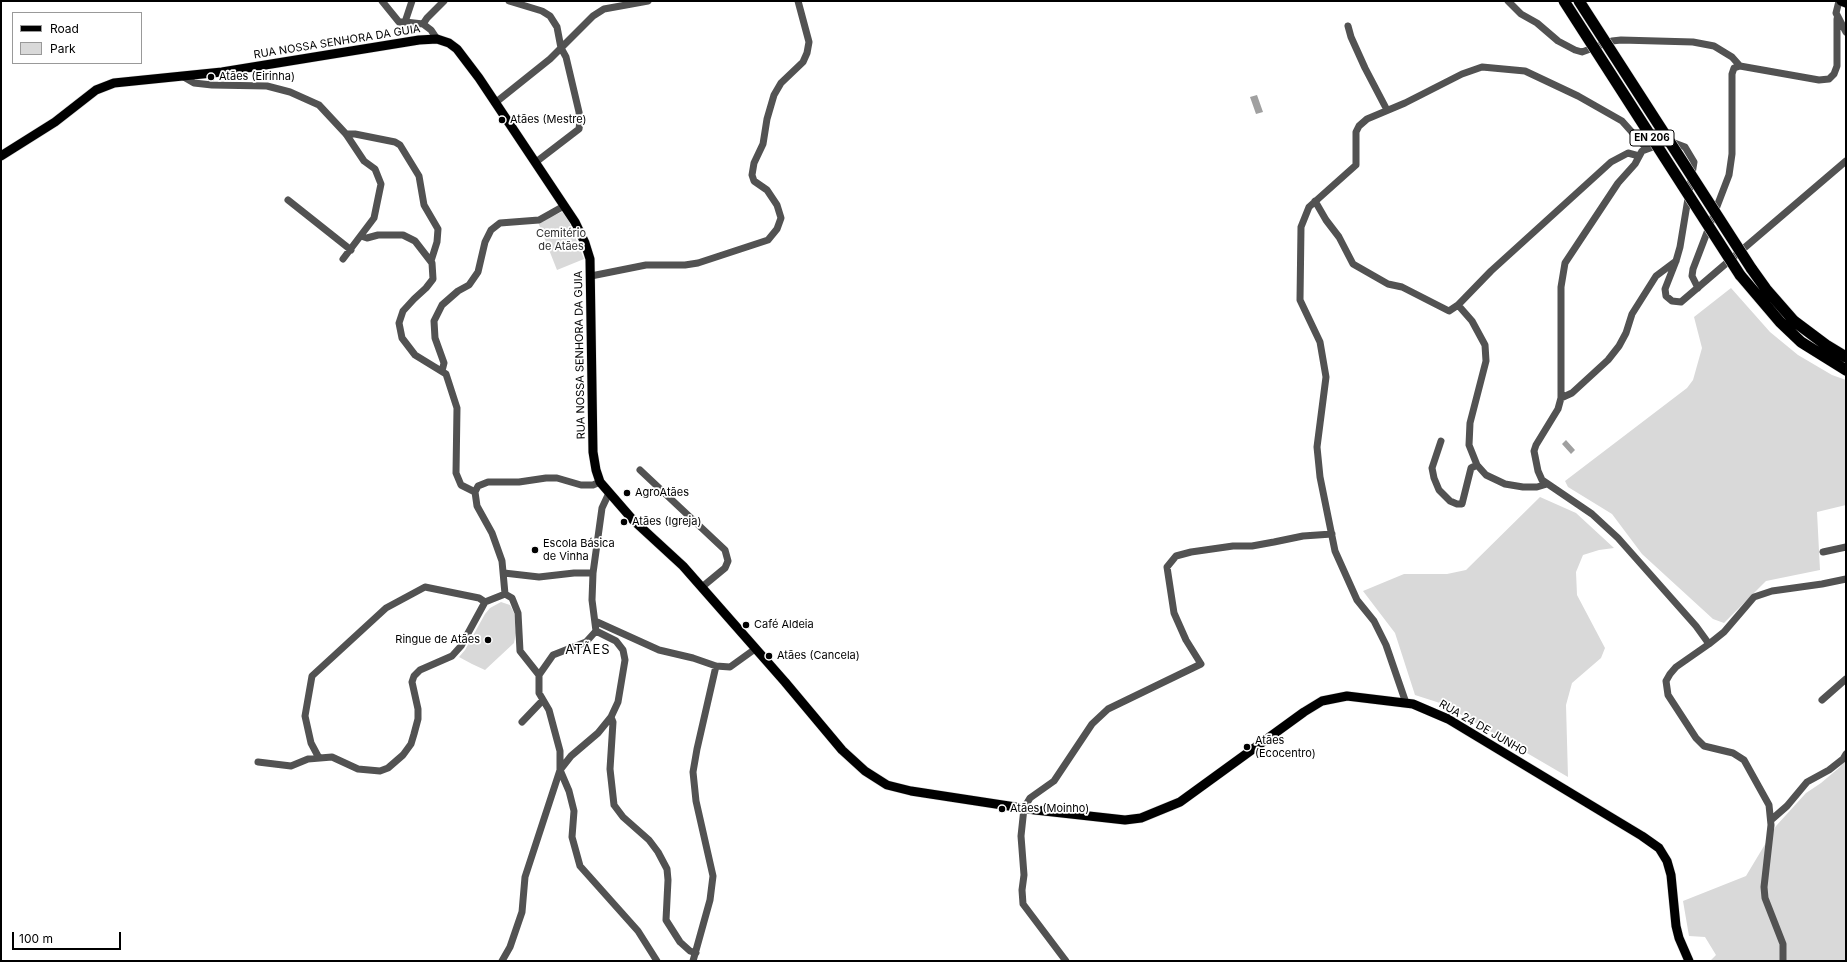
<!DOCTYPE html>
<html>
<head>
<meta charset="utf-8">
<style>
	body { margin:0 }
	#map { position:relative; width:1847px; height:962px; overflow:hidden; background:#fff; font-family:Inter,sans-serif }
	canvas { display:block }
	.frame { position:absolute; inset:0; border:2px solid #000; pointer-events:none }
	.legend { position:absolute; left:12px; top:12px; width:130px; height:52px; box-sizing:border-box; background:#fff; border:1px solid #999; margin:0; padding:5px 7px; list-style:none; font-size:12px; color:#000 }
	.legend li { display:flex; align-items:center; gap:8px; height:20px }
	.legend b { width:20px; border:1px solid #999 }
	.scale { position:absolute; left:12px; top:932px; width:109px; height:18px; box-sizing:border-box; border:2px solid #000; border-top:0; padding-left:5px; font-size:12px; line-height:14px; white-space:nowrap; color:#000; -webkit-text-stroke:3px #fff; paint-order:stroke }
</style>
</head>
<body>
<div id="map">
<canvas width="1847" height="962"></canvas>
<div class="frame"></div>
<ul class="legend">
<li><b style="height:5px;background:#000"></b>Road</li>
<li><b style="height:11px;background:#d9d9d9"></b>Park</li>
</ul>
<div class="scale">100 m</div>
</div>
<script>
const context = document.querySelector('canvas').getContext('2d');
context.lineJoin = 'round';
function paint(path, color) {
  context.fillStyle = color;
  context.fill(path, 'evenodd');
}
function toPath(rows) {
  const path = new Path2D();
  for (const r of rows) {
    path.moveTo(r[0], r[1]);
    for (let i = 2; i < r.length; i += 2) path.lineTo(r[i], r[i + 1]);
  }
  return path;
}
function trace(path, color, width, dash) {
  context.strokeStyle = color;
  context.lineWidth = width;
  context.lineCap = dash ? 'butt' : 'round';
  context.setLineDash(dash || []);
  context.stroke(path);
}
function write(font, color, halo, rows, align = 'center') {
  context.font = font + ' Inter,sans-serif';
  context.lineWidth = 3.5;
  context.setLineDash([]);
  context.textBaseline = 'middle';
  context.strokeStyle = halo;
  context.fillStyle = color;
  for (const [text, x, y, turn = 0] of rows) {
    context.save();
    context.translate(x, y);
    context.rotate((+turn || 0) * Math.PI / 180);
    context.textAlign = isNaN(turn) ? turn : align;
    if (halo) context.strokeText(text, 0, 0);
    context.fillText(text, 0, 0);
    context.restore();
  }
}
paint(toPath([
	[562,212,566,214,584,259,557,270,538,222],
	[1731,288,1770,332,1798,355,1832,375,1846,380,1846,505,1817,512,1820,570,1766,581,1724,623,1713,619,1642,554,1612,514,1568,487,1565,481,1687,388,1693,380,1702,348,1694,317],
	[1540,497,1576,513,1614,548,1599,550,1583,555,1576,572,1577,595,1605,648,1601,658,1572,683,1566,705,1568,777,1443,704,1415,695,1395,633,1363,591,1404,574,1447,574,1466,570],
	[501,602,510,605,514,613,516,633,514,643,485,670,472,664,459,657,465,650,485,614,490,608],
	[1846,759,1846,961,1710,961,1716,955,1705,937,1689,936,1683,901,1746,876,1776,826,1806,793,1821,783,1840,767]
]), '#d9d9d9');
paint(toPath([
	[1257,95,1263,112,1256,114,1250,97],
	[1566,440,1575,450,1571,454,1562,444]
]), '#a0a0a0');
const major = toPath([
	[1841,1,1846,3],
	[1,156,55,122,96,90,114,83,222,72,419,40,437,39,449,43,457,49,479,78,575,222,585,243,590,259,593,452,596,470,600,482,633,520,683,566,785,682,842,750,865,771,887,785,911,791,1035,810,1125,820,1141,818,1180,802,1304,712,1322,701,1347,696,1413,704,1448,719,1642,836,1659,848,1667,861,1671,875,1676,926,1679,938,1689,961]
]);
const highway = toPath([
	[1751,268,1766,289,1794,321,1826,345,1846,357],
	[1740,275,1780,322,1801,342,1846,370]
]);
trace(major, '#dbdbdb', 10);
trace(highway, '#dbdbdb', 12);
trace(toPath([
	[382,1,399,22,405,22],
	[412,1,405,22,423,24,431,30,437,39],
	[509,1,542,11,550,16,557,27,561,48,566,57,579,112,580,121,579,129,536,162],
	[1508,1,1521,14,1537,23,1558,41,1575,50,1582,52,1612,41,1621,40,1693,42,1714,46,1732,57,1740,66],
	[1839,1,1836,13,1846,32],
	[423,24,427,18,444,1],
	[1348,26,1351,37,1365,68,1387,110],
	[182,76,194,83,212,85,267,86,290,92,319,105,346,134,364,161,375,169,381,184,374,218,343,259],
	[495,103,550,59,593,16,604,9,648,1],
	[346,134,355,134,395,142,400,145,419,176,424,205,438,229,437,242,431,261],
	[288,200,351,250],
	[1315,201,1326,220,1339,237,1353,264,1388,284,1402,287,1449,311,1458,305,1491,271,1611,162,1628,153,1639,156],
	[361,236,367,238,378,235,403,235,415,241,432,263,433,279,426,288,414,299,403,311,399,323,402,338,415,355,446,374,457,408,456,473,461,485,475,492],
	[591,276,646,265,685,265,698,263,768,240,777,229,781,218,777,205,767,190,754,181,752,175,754,163,763,144,767,119,774,95,781,83,803,62,807,53,809,42,798,1],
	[1698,288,1692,276,1693,269,1729,175,1732,154,1732,74,1734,68,1740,66,1819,80,1829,79,1834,74,1837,66,1837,19],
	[1458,305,1472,321,1485,345,1486,361,1470,423,1469,445,1477,465,1486,475,1505,484,1523,487,1537,487,1547,484],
	[442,371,444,363,435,338,434,321,442,305,458,291,469,285,478,272,485,242,491,230,500,223,539,220,564,206],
	[1561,398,1572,393,1608,360,1619,346,1626,333,1632,314,1656,276,1676,261],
	[1441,441,1432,468,1434,478,1439,490,1450,501,1457,504,1462,504,1471,468,1477,465],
	[640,470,725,550,728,561,725,568,702,587],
	[1823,552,1846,547],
	[504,573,539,577,574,573,593,573],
	[505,594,502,561,492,533,477,506,475,492,478,486,488,482,519,482,546,478,557,478,581,485,593,485,600,482],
	[595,621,659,650,693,658,716,666,730,667,755,649],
	[1709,644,1696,626,1618,538,1592,514,1542,480,1538,471,1534,451,1536,445,1558,409,1561,398,1561,287,1565,263,1618,183,1635,164,1642,151,1669,141,1685,147,1694,162,1680,247,1676,261,1665,289,1666,296,1672,301,1681,302,1846,161],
	[539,675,553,655,586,642,596,631],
	[1822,700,1846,679],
	[1406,703,1386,645,1374,621,1357,600,1335,551,1320,477,1317,447,1326,377,1320,342,1300,300,1301,227,1309,207,1356,165,1356,132,1359,126,1367,119,1405,103,1462,74,1482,67,1525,71,1578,96,1622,121,1647,149],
	[611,717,613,722,610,769,614,805,623,817,649,840,658,852,667,869,668,880,666,920,680,942,690,951,696,953],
	[522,722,543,700],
	[319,758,311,743,305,716,312,676,386,608,425,587,479,598,485,602],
	[258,762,291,766,308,759,332,757,358,769,380,771,388,768,403,755,411,744,414,734,418,719,418,709,412,682,414,676,420,670,452,656,461,646,485,602,505,594,512,598,518,613,520,651,539,675,539,693,549,710,560,751,560,770,569,791,574,811,572,837,580,866,638,931,657,961],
	[1771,820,1787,806,1807,782,1829,770,1843,759,1846,754],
	[502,961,510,947,522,912,525,877,560,770,571,756,598,733,611,717,618,702,625,660,623,650,616,641,596,631,592,600,593,573,602,508,609,493],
	[693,961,710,900,713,876,696,801,693,772,697,749,716,666],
	[1066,961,1023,904,1022,890,1024,875,1021,836,1024,808,1030,798,1054,781,1092,724,1108,709,1201,664,1186,640,1174,613,1167,567,1176,556,1191,552,1233,546,1252,546,1274,542,1303,536,1332,534],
	[1783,961,1783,944,1765,898,1764,887,1771,825,1769,805,1744,760,1733,753,1704,746,1696,738,1668,695,1666,681,1670,674,1676,667,1709,644,1724,632,1754,597,1772,591,1822,584,1846,579]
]), '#525252', 7);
trace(major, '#000', 9);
trace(highway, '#000', 11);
const highwayBridge = toPath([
	[1564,1,1740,275],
	[1579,1,1751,268]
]);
trace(highwayBridge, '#dbdbdb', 12, []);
trace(highwayBridge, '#000', 11);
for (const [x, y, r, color] of [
	[211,77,4,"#000"],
	[502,120,4,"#000"],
	[627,493,4,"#000"],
	[624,522,4,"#000"],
	[535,550,4,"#000"],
	[746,625,4,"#000"],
	[488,640,4,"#000"],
	[769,656,4,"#000"],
	[1247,747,4,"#000"],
	[1002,809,4,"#000"]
]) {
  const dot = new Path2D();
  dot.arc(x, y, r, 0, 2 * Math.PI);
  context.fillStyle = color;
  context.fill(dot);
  trace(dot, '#fff', 1.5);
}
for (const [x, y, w] of [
	[1652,138,44]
]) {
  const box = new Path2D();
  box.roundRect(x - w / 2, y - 8, w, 16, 3);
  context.fillStyle = '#fff';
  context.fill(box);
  trace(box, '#000', 1);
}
write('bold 10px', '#000', null, [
	["EN 206",1652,138]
]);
write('11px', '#000', '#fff', [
	["RUA NOSSA SENHORA DA GUIA",337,42,-9],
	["RUA NOSSA SENHORA DA GUIA",580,355,-91],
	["RUA 24 DE JUNHO",1483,728,30]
]);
write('11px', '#000', '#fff', [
	["Atães (Eirinha)",219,77],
	["Atães (Mestre)",510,120],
	["AgroAtães",635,493],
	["Atães (Igreja)",632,522],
	["Escola Básica",543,544],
	["de Vinha",543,557],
	["Café Aldeia",754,625],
	["Ringue de Atães",480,640,"right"],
	["Atães (Cancela)",777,656],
	["Atães",1255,741],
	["(Ecocentro)",1255,754],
	["Atães (Moinho)",1010,809]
], 'left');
write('11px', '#303030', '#fff', [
	["Cemitério",561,234],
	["de Atães",561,247]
]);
context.letterSpacing = '1px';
write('13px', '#000', '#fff', [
	["ATÃES",588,650]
]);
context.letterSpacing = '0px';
</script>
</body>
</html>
